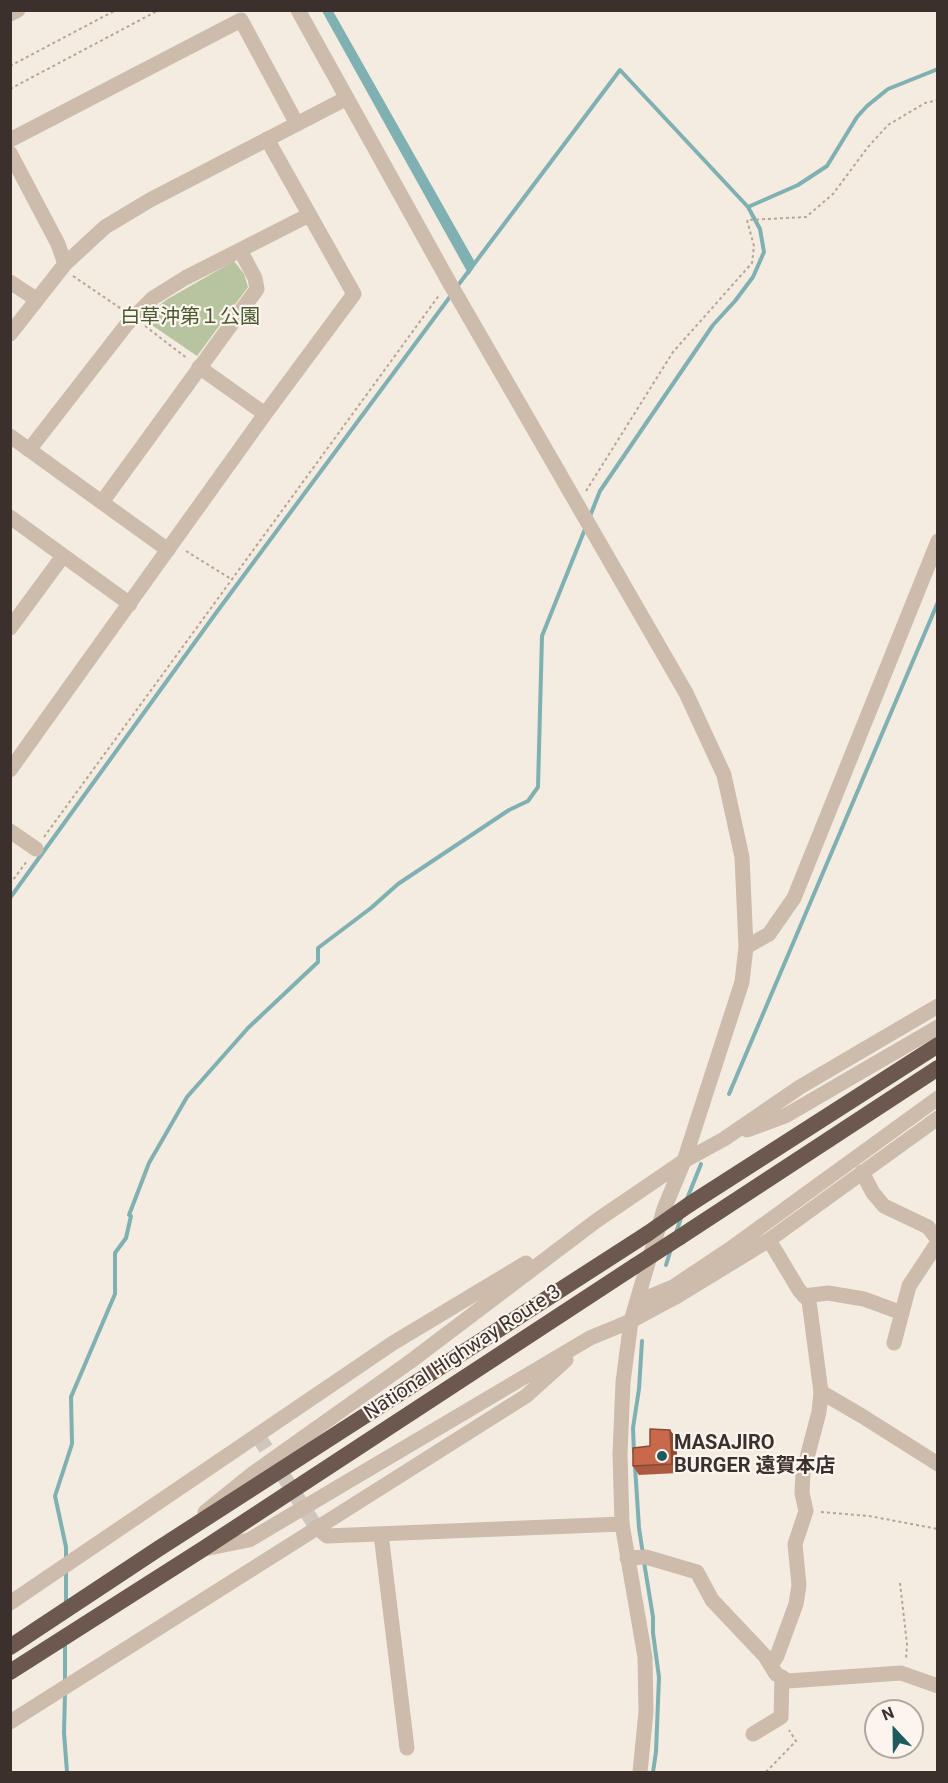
<!DOCTYPE html>
<html>
<head>
<meta charset="utf-8">
<style>
	body { margin:0 }
	#map { position:relative; width:948px; height:1783px; overflow:hidden; background:#f4ebe1; font-family:Roboto,sans-serif }
	canvas { display:block }
	.frame { position:absolute; inset:0; border:12px solid #3b302b; pointer-events:none }
	.north { position:absolute; left:864px; top:1699px; width:60px; height:60px; box-sizing:border-box; background:#fbf5ee; border:2px solid #aea6a0; border-radius:50%; rotate:338deg; font-size:16px; font-weight:700; line-height:24px; text-align:center; color:#3b302b }
	.north::after { content:''; display:block; margin:auto; width:21px; height:27px; background:#1f5a5e; clip-path:polygon(50% 0,100% 100%,50% 72%,0 100%) }
</style>
</head>
<body>
<div id="map">
<canvas width="948" height="1783"></canvas>
<div class="frame"></div>
<div class="north">N</div>
</div>
<script>
const context = document.querySelector('canvas').getContext('2d');
context.lineJoin = 'round';
function paint(path, color) {
  context.fillStyle = color;
  context.fill(path, 'evenodd');
}
function toPath(rows) {
  const path = new Path2D();
  for (const r of rows) {
    path.moveTo(r[0], r[1]);
    for (let i = 2; i < r.length; i += 2) path.lineTo(r[i], r[i + 1]);
  }
  return path;
}
function trace(path, color, width, dash) {
  context.strokeStyle = color;
  context.lineWidth = width;
  context.lineCap = dash ? 'butt' : 'round';
  context.setLineDash(dash || []);
  context.stroke(path);
}
function write(font, color, halo, rows, align = 'center') {
  context.font = font + ' Roboto,"Noto Sans JP",sans-serif';
  context.lineWidth = 4.5;
  context.setLineDash([]);
  context.textBaseline = 'middle';
  context.strokeStyle = halo;
  context.fillStyle = color;
  for (const [text, x, y, turn = 0] of rows) {
    context.save();
    context.translate(x, y);
    context.rotate((+turn || 0) * Math.PI / 180);
    context.textAlign = isNaN(turn) ? turn : align;
    if (halo) context.strokeText(text, 0, 0);
    context.fillText(text, 0, 0);
    context.restore();
  }
}
paint(toPath([
	[234,261,244,274,248,287,197,356,143,319,166,300]
]), '#b8c4a0');
paint(toPath([
	[322,11,333,11,476,264,469,275]
]), '#7fb0b2');
trace(toPath([
	[748,207,798,185,827,166,857,117,867,106,888,89,938,69],
	[456,288,620,70,748,207,760,229,764,252,753,277,735,301,713,325,600,491,590,516],
	[10,898,216,613,452,294],
	[729,1094,938,602],
	[687,1199,701,1164],
	[676,1233,681,1218],
	[666,1265,671,1249],
	[634,1453,633,1428,639,1389,642,1341],
	[635,1466,639,1528,643,1554],
	[66,1559,66,1547,55,1496,72,1444,71,1397,115,1294,115,1253,126,1238,131,1216,129,1215,149,1163,187,1097,248,1028,318,962,318,948,371,908,398,884,509,810,528,801,538,787,542,636,585,529],
	[644,1562,653,1617,653,1633,659,1677,656,1752,653,1772],
	[66,1604,66,1569],
	[65,1682,65,1641],
	[65,1692,64,1733,67,1772]
]), '#7fb0b2', 4);
trace(toPath([
	[258,1436,316,1527]
]), '#cfc6bd', 15, [15, 8]);
trace(toPath([
	[10,66,116,10],
	[10,89,159,10],
	[73,276,123,310],
	[145,326,188,359],
	[586,491,673,352,752,263,754,246,747,220,806,217,833,194,868,147,888,125,925,103,938,100],
	[186,551,231,579],
	[44,837,440,294],
	[10,884,27,861],
	[821,1512,869,1516,938,1529],
	[900,1583,907,1644,906,1660],
	[766,1772,796,1741,789,1730]
]), '#b9a596', 2, [3, 3]);
trace(toPath([
	[10,14,18,10],
	[10,140,241,20,297,124],
	[10,282,36,299],
	[199,367,265,414],
	[10,436,168,550],
	[29,450,127,324,153,298,185,278,309,215],
	[102,502,257,289,255,278,240,250],
	[10,517,130,604],
	[10,628,63,556],
	[10,770,265,414,354,294,267,139],
	[747,1130,785,1116,938,1027],
	[862,1172,873,1193,884,1206,928,1227,938,1240],
	[769,1240,799,1290,809,1301,821,1392,862,1416,938,1464],
	[804,1296,828,1293,864,1299,902,1313],
	[637,1302,673,1287,730,1249,938,1098],
	[894,1343,909,1286,938,1242],
	[205,1512,252,1474,411,1361,596,1221,684,1161,724,1139,800,1087,938,1006],
	[316,1527,327,1536,622,1524],
	[381,1534,407,1748],
	[204,1549,249,1540,590,1338,631,1321,674,1298,769,1240,938,1118],
	[627,1558,646,1557,697,1572,712,1600,765,1656,776,1674,788,1681,901,1673,938,1686],
	[10,1603,393,1343,526,1263],
	[771,1665,777,1656,796,1604,799,1585,795,1544,806,1511,802,1493,803,1473,819,1412,821,1392],
	[10,1722,526,1396,566,1360],
	[753,1734,781,1717,782,1677]
]), '#cdbbac', 15);
trace(toPath([
	[298,10,449,282,686,693,724,775,742,857,746,947,742,982,684,1161,664,1209,631,1321,623,1382,620,1454,622,1524,645,1657,646,1712,640,1772],
	[10,153,58,244,65,264],
	[10,334,65,264,105,227,150,200,347,98],
	[10,831,36,849],
	[746,947,769,934,794,898,938,541]
]), '#cdbbac', 15);
trace(toPath([
	[690,1204,938,1045],
	[680,1237,938,1068],
	[10,1647,158,1549,647,1234],
	[10,1672,203,1549,635,1266]
]), '#6c584f', 16);
trace(toPath([
	[647,1234,690,1204],
	[635,1266,680,1237]
]), '#6c584f', 16);
paint(toPath([
	[670,1430,676,1438,678,1473,639,1475,633,1466,650,1446]
]), '#ac5a40');
paint(toPath([
	[670,1430,676,1438,678,1473,672,1464]
]), '#8c4a34');
const building = toPath([
	[650,1429,670,1430,672,1464,633,1466,633,1448,650,1446,650,1429]
]);
paint(building, '#c8694b');
trace(building, '#8c4a34', 1.5);
for (const [x, y, r, color] of [
	[662,1456,6,"#1f5a5e"]
]) {
  const dot = new Path2D();
  dot.arc(x, y, r, 0, 2 * Math.PI);
  context.fillStyle = color;
  context.fill(dot);
  trace(dot, '#fbf5ee', 2);
}
write('20px', '#4a5a2e', '#fbf5ee', [
	["白草沖第１公園",190,318]
]);
write('20px', '#3b302b', '#fbf5ee', [
	["National Highway Route 3",463,1353,-33]
]);
write('bold 20px', '#3b302b', '#fbf5ee', [
	["MASAJIRO",674,1444],
	["BURGER 遠賀本店",674,1467]
], 'left');
</script>
</body>
</html>
